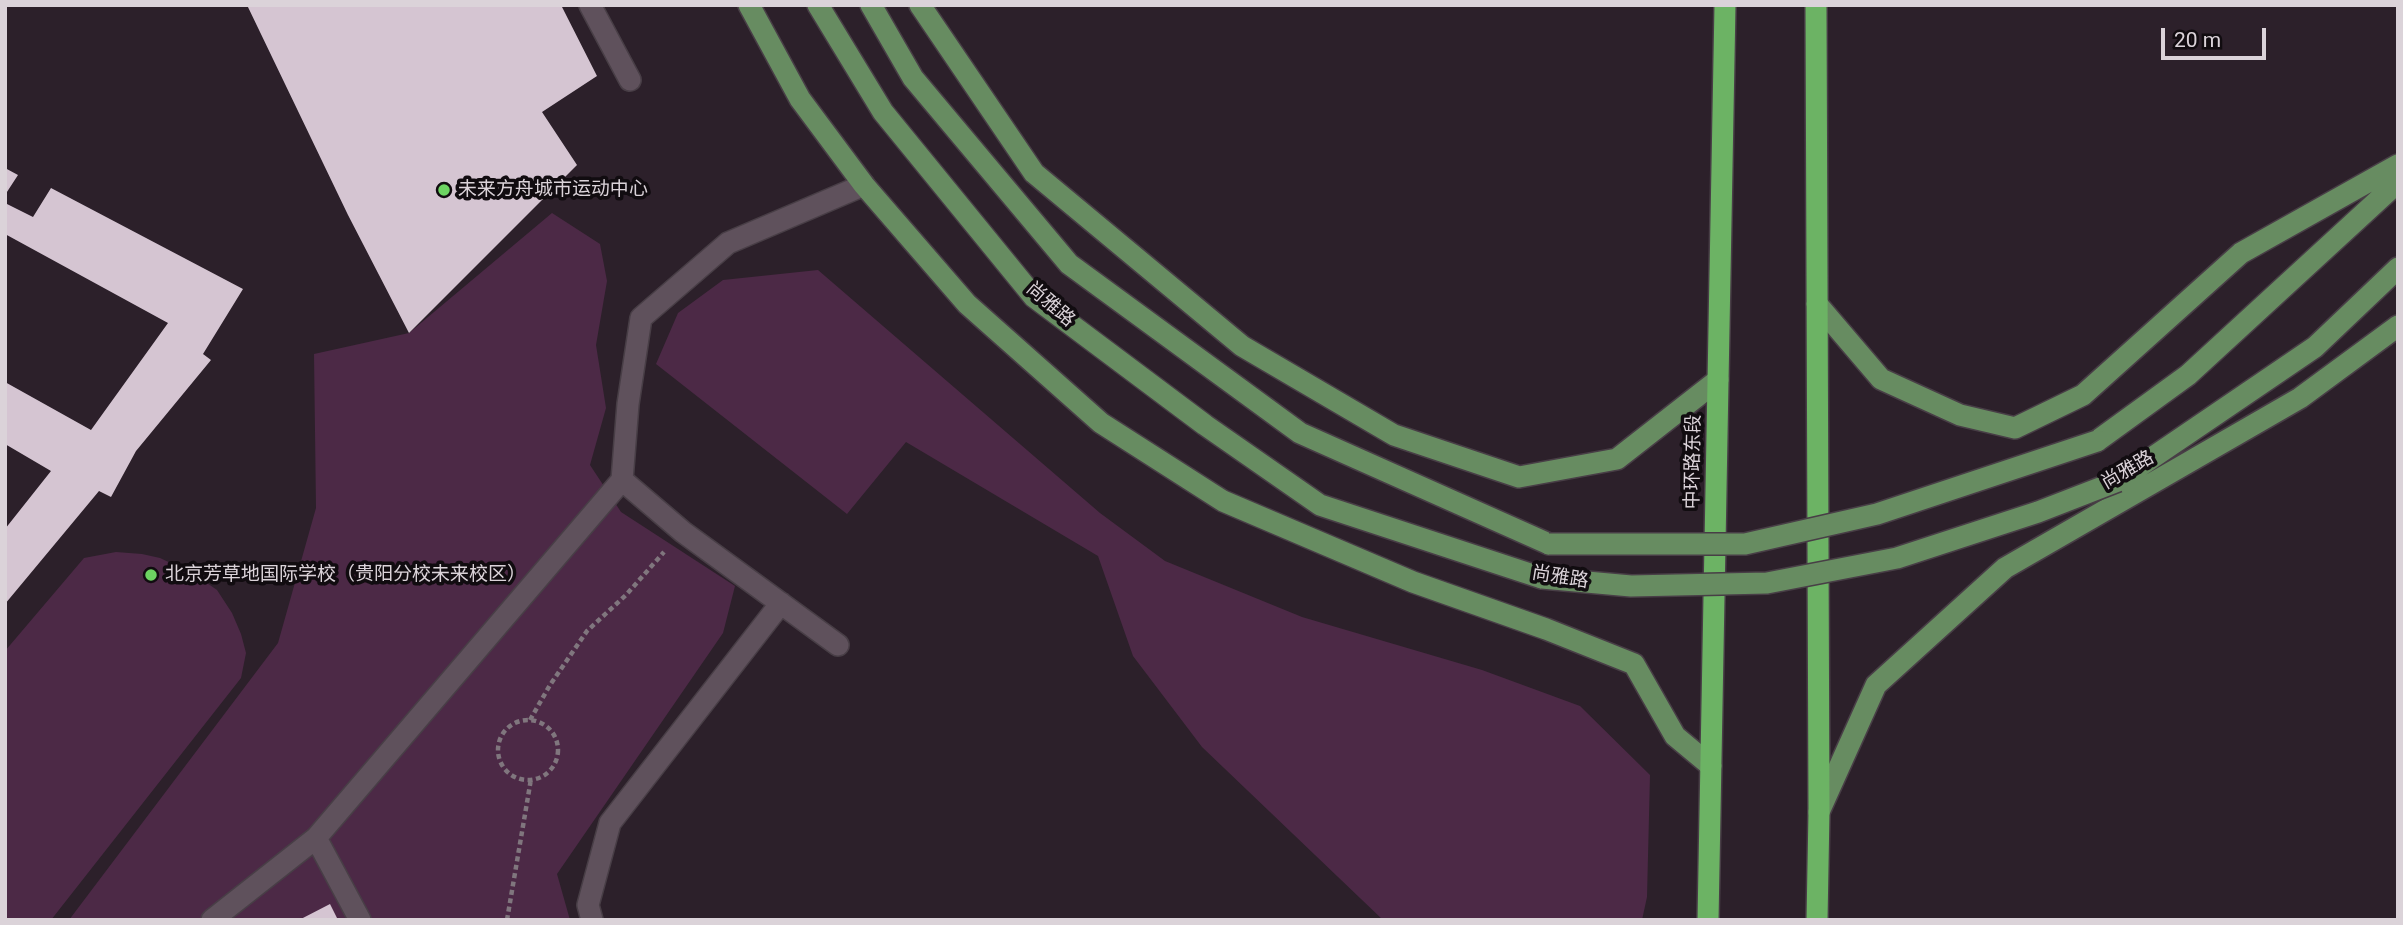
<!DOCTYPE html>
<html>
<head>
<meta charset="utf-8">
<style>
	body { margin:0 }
	#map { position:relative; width:2403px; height:925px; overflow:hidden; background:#2c202a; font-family:Roboto,sans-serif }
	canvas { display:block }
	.frame { position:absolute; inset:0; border:7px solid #dbd3d9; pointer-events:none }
	.scale { position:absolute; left:2161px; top:28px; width:105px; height:32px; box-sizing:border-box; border:4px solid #dbd3d9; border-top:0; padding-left:9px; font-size:21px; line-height:24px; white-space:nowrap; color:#dbd3d9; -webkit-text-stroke:5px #110c10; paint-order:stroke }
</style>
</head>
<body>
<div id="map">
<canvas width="2403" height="925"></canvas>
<div class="frame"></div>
<div class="scale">20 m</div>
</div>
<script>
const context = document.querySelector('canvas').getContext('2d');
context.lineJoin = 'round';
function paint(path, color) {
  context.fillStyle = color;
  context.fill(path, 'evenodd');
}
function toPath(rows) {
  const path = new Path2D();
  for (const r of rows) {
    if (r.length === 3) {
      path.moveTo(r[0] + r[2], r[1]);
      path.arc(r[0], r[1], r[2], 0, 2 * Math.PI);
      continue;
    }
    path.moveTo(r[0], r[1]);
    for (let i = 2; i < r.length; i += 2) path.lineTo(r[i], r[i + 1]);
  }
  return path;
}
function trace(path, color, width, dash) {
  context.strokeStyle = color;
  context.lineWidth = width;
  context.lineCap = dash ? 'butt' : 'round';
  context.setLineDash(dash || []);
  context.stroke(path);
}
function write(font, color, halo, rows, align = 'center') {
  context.font = font + ' Roboto,"Noto Sans SC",sans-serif';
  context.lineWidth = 7;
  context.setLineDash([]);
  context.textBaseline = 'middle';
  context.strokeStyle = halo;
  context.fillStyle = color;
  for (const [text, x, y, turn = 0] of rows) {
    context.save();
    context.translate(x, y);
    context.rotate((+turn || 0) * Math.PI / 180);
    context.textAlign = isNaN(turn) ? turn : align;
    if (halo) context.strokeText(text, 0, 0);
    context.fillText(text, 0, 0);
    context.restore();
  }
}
paint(toPath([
	[552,213,600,244,607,281,596,345,606,408,590,465,621,512,735,586,723,633,557,874,570,920,69,920,278,643,316,508,314,354,409,333],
	[818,270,1100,513,1165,561,1302,617,1482,670,1580,706,1650,775,1647,897,1642,920,1383,920,1202,747,1133,656,1098,556,906,442,847,514,656,364,678,313,723,280],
	[116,552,142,554,160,558,194,574,217,590,232,613,241,634,246,653,241,678,51,920,5,920,5,651,84,558]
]), '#4c2946');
paint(toPath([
	[247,5,561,5,597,76,542,112,577,165,409,333,348,215],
	[5,168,18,175,5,195],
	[51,188,243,289,203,354,211,360,136,451,111,497,99,491,5,604,5,529,51,471,5,444,5,382,91,430,168,323,5,234,5,203,33,217],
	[330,904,338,920,299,920]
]), '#d5c5d2');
const minor = toPath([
	[590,5,630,80],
	[622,480,683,532,838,645],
	[316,838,360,920],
	[212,920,316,838,622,480,628,404,641,318,728,243,864,185],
	[592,920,588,905,610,823,781,603]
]);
const major = toPath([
	[749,5,800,99,864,185,967,304,1101,423,1223,501,1413,582,1546,629,1634,664,1675,736,1711,766],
	[818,5,883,112,1034,297,1205,425,1320,505,1542,578],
	[871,5,913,78,1069,264,1300,433,1549,544],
	[920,5,1034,173,1242,346,1394,435,1519,477,1617,459,1718,380],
	[1817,304,1881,379,1960,415,2015,428,2083,395,2241,253,2398,165],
	[2097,441,2188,375,2398,182],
	[2118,481,2315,347,2398,268],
	[1819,812,1876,685,2005,568,2300,398,2398,326]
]);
const highway = toPath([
	[1816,5,1819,812,1817,920],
	[1708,920,1725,5]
]);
trace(minor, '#483e46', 24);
trace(major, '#483e46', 24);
trace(highway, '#483e46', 24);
trace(toPath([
	[530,720,550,685,587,631,626,595,664,552],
	[528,750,30],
	[507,920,531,779]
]), '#80767e', 4.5, [5, 3.5]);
trace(minor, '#5f515c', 21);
trace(major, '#678c61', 21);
trace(highway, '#6cb364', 21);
const majorBridge = toPath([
	[1549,544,1745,544,1877,514,2097,441],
	[1542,578,1631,586,1767,583,1897,558,2038,512,2118,481]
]);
trace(majorBridge, '#483e46', 24, []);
trace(majorBridge, '#678c61', 21);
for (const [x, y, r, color] of [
	[444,190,7,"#6dd362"],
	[151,575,7,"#6dd362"]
]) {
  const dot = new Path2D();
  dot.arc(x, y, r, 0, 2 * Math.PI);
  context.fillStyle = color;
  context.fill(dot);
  trace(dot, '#110c10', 2.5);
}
write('19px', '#dbd3d9', '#110c10', [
	["未来方舟城市运动中心",458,190],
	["北京芳草地国际学校（贵阳分校未来校区）",165,575]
], 'left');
write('19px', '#dbd3d9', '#110c10', [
	["尚雅路",1050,305,41],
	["中环路东段",1694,462,-89],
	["尚雅路",2128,471,-30],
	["尚雅路",1560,578,9]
]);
</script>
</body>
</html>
